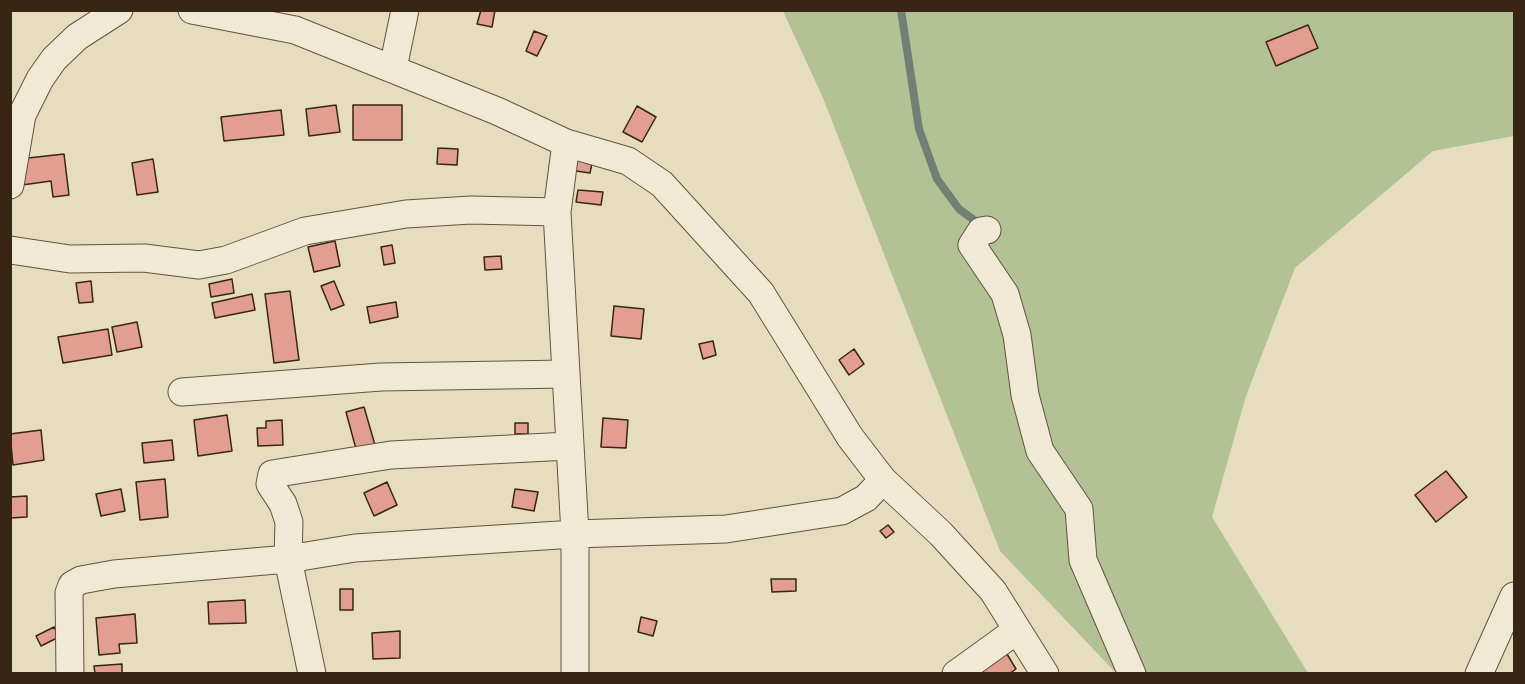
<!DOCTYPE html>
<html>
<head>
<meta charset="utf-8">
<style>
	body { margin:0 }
	#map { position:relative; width:1525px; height:684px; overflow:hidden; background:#e6ddbe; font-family:"Libre Caslon Text",serif }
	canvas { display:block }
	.frame { position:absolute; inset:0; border:12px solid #392513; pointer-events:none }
</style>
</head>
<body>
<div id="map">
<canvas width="1525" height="684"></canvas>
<div class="frame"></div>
</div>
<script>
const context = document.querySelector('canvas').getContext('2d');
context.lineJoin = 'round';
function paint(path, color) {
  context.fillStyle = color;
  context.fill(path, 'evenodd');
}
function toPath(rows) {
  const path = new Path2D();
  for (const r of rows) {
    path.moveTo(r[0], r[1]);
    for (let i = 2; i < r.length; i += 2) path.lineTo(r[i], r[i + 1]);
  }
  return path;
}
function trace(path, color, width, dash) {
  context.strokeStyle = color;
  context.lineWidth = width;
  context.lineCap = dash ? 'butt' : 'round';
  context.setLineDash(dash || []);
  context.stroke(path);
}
paint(toPath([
	[783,11,1514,11,1514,136,1433,151,1295,268,1246,396,1212,517,1308,673,1116,673,1000,551,823,98]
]), '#b2c294');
trace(toPath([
	[901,10,919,129,937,179,959,209,982,226]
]), '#717f75', 8);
const building = toPath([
	[481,10,495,10,492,27,477,24,481,10],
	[1308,25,1318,48,1276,66,1266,42,1308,25],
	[534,31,547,36,537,56,526,51,534,31],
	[336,105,340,132,309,136,306,109,336,105],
	[353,105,402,105,402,140,353,140,353,105],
	[637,106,656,117,642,142,623,132,637,106],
	[281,110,284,135,224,141,221,117,281,110],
	[438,148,458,149,457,165,437,164,438,148],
	[64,154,69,195,53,197,51,181,22,185,19,159,64,154],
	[572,155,593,158,590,173,569,170,572,155],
	[153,159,158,192,137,195,132,163,153,159],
	[578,190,603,192,601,205,576,202,578,190],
	[335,241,340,266,314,272,308,247,335,241],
	[392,245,395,263,384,265,381,247,392,245],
	[501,256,502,269,485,270,484,257,501,256],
	[232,279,234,293,211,297,209,284,232,279],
	[91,281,93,302,79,303,76,283,91,281],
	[334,281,344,305,331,310,321,286,334,281],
	[290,291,299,360,274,363,265,294,290,291],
	[252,294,255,310,215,318,212,303,252,294],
	[396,302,398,317,370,323,367,307,396,302],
	[614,306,644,309,641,339,611,336,614,306],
	[137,322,142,347,117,352,112,327,137,322],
	[108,329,112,355,63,363,58,337,108,329],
	[713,341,716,355,703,359,699,344,713,341],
	[854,349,864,364,849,375,839,360,854,349],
	[364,407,375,445,356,449,346,412,364,407],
	[227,415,232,451,198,456,194,420,227,415],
	[603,418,628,420,626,448,601,447,603,418],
	[282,420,283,445,258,446,257,428,266,428,266,421,282,420],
	[515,423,528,423,528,434,515,434,515,423],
	[41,430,44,460,13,465,10,434,41,430],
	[172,440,174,460,144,463,142,443,172,440],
	[1446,471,1467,497,1436,522,1415,495,1446,471],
	[165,479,168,517,140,520,136,482,165,479],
	[387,482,397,505,374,516,364,493,387,482],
	[121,489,125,511,101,516,96,494,121,489],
	[515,489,538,492,534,511,512,507,515,489],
	[27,496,27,517,10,518,10,497,27,496],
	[888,525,894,532,886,538,880,531,888,525],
	[771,579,796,579,796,591,772,592,771,579],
	[340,589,353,589,353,610,340,610,340,589],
	[245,600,246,623,209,624,208,602,245,600],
	[135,614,137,643,119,644,120,653,99,655,96,618,135,614],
	[641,617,657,621,653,636,638,632,641,617],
	[54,627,59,637,41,646,36,636,54,627],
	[400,631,400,658,373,659,372,633,400,631],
	[1007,654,1016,669,1009,674,978,674,1007,654],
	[122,664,122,674,95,674,94,666,122,664]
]);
paint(building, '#e29f91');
trace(building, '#392513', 1.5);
const street = toPath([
	[192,10,295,30,497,111,566,143,628,161,662,184,761,293,850,437,883,480,941,534,993,591,1045,674],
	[393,68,405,10],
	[566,143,557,212,575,534,575,674],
	[10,185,22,115,40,79,54,59,77,37,119,10],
	[987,230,981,231,972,245,1005,294,1017,335,1025,395,1040,451,1079,509,1083,560,1132,674],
	[10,250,70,259,144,258,199,265,226,260,305,231,406,214,471,210,557,212],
	[182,392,381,377,566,374],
	[70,674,69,593,72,585,81,580,114,574,288,559,355,548,575,534,726,529,842,511,866,498,883,480],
	[312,674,288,559,289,522,283,504,270,484,272,474,391,455,569,446],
	[956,674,1017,630],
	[1479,674,1514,596]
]);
trace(street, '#64533e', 29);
trace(street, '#efe9d5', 27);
</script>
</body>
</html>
